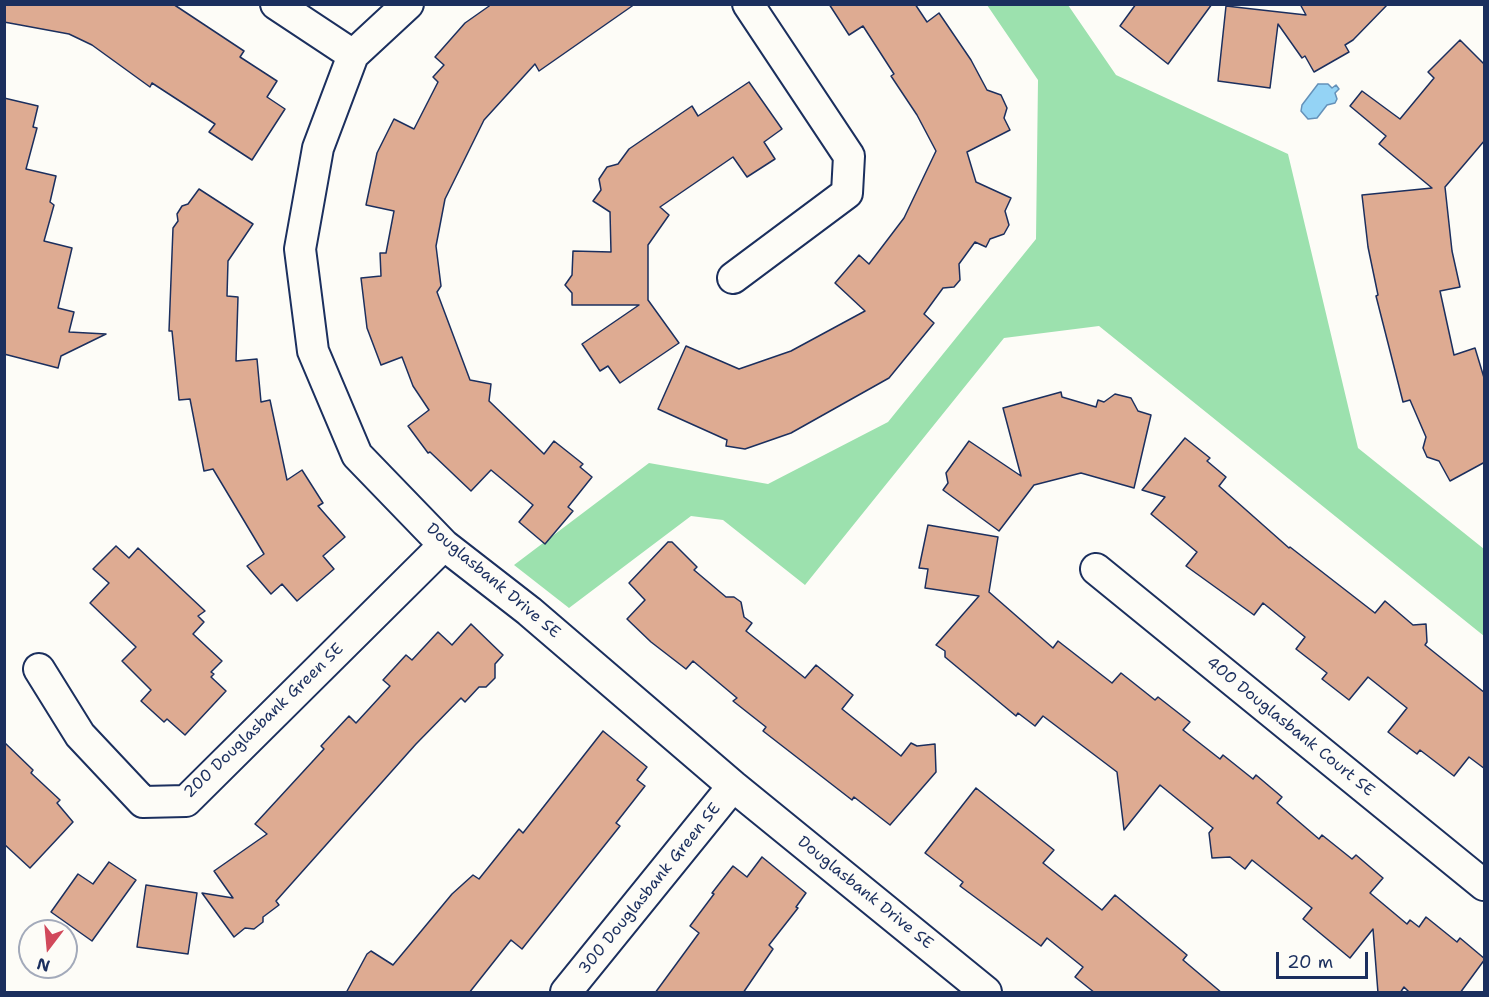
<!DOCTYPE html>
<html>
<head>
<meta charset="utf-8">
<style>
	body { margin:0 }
	#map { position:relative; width:1489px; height:997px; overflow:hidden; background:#fdfcf7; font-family:"Shantell Sans",sans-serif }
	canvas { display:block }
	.frame { position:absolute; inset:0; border:6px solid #1b2f5e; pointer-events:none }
	.north { position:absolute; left:18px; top:919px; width:60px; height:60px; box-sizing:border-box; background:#fdfcf7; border:2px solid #a3aaba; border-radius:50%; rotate:196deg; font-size:16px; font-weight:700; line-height:24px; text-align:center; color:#1b2f5e }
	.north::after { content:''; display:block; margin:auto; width:21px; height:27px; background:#d1495b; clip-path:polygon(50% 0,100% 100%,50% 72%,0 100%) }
	.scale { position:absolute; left:1276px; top:952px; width:92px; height:27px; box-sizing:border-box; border:3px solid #1b2f5e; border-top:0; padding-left:8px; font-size:18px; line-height:21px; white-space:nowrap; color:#1b2f5e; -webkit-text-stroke:4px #fdfcf7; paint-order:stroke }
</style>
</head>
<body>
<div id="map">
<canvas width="1489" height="997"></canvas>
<div class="frame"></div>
<div class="north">N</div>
<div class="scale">20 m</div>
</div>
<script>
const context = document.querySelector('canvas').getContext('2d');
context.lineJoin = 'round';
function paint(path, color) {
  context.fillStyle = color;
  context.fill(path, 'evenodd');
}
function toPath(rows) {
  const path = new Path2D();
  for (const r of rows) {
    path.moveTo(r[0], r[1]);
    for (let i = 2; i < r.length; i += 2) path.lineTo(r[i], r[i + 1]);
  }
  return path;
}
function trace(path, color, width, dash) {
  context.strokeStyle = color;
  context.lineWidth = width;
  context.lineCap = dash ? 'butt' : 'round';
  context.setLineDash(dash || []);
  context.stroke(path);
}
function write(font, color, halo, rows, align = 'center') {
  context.font = font + ' "Shantell Sans",sans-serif';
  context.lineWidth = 4.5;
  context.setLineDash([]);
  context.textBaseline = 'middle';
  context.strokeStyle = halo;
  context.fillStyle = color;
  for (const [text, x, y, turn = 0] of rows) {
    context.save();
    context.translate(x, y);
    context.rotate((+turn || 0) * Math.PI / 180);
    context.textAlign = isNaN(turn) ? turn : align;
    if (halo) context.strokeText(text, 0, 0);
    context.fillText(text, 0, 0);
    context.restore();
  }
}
paint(toPath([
	[987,5,1068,5,1116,75,1288,154,1358,448,1484,549,1484,636,1099,326,1004,338,805,585,723,520,691,516,569,608,514,565,649,463,768,484,888,422,1036,239,1038,80]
]), '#9ce1ae');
const water = toPath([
	[1318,84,1328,84,1332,88,1336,85,1339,89,1335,93,1337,99,1335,103,1327,105,1317,118,1308,119,1301,111,1302,105,1318,84]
]);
paint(water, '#94d3f5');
trace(water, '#6491b9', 1.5);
const building = toPath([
	[4,4,173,4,244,51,240,57,277,81,267,97,285,109,252,160,209,132,215,124,152,83,150,87,92,45,69,34,4,22,4,4],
	[492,4,635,4,539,71,535,64,484,120,445,199,436,246,441,286,437,292,470,380,491,384,489,401,544,454,554,441,583,464,580,467,592,477,568,507,573,511,545,544,519,522,533,505,491,470,471,491,430,452,428,453,408,426,429,410,413,386,402,357,381,365,367,328,361,278,381,276,380,253,386,253,394,211,366,205,377,153,394,119,414,129,438,82,433,77,444,65,435,57,465,23,492,4],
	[829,4,915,4,927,22,939,13,971,60,987,90,1001,95,1007,108,1004,118,1010,130,967,152,976,182,1011,198,1005,211,1009,225,1004,234,990,239,986,247,975,242,959,264,960,280,954,287,943,288,924,314,934,323,889,378,791,433,745,449,726,446,727,440,658,409,686,346,739,369,791,351,865,311,835,283,859,255,869,264,904,218,936,151,917,115,891,76,894,74,863,26,849,35,829,4],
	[1136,4,1212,4,1168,64,1120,26,1136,4],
	[1300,4,1388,4,1353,40,1345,45,1349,52,1314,72,1305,56,1302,58,1278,24,1270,88,1218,81,1226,6,1306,15,1300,4],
	[1460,40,1485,65,1485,140,1445,187,1452,251,1460,287,1440,291,1454,355,1475,348,1485,381,1485,462,1450,481,1439,461,1427,457,1423,448,1426,437,1410,400,1403,402,1376,296,1378,295,1368,247,1362,195,1432,188,1379,144,1386,136,1350,106,1362,91,1400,119,1434,78,1428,72,1460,40],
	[749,82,782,129,764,142,775,159,747,177,733,157,660,207,669,215,648,245,648,300,679,343,620,383,608,366,600,371,582,344,639,305,572,305,572,293,565,285,572,275,573,251,611,252,610,212,593,201,601,190,599,179,607,167,618,164,629,149,692,106,698,116,749,82],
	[4,98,38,106,33,127,37,128,26,169,56,176,50,202,54,205,44,241,72,248,58,308,74,312,69,332,106,334,61,356,58,368,4,354,4,98],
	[199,189,253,224,228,261,227,296,238,297,236,361,257,359,261,402,270,400,287,480,302,470,323,503,318,506,345,537,323,556,334,569,297,601,282,584,271,594,247,566,264,554,213,469,204,471,190,399,179,400,172,331,169,331,173,228,178,221,177,214,182,206,188,204,199,189],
	[1061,392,1062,397,1096,407,1098,400,1104,402,1115,394,1131,398,1138,411,1151,415,1134,488,1081,473,1034,485,999,531,943,490,948,483,946,473,969,441,1021,476,1003,408,1061,392],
	[1185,438,1210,458,1207,461,1226,477,1219,486,1289,548,1290,547,1375,613,1385,601,1413,625,1426,624,1427,642,1425,645,1485,693,1485,769,1469,757,1454,776,1420,750,1417,754,1388,732,1407,708,1368,677,1349,700,1322,679,1327,673,1296,649,1305,637,1263,603,1254,615,1186,566,1197,552,1151,514,1165,497,1142,490,1185,438],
	[928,525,998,537,989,592,1053,648,1058,641,1112,683,1121,673,1155,700,1158,697,1190,722,1183,730,1220,759,1223,755,1253,779,1256,775,1282,797,1277,803,1319,839,1322,835,1352,859,1356,855,1383,878,1370,893,1407,924,1410,920,1419,927,1426,917,1457,942,1460,938,1485,959,1460,993,1410,993,1404,987,1400,993,1378,993,1373,929,1350,958,1303,919,1312,908,1252,860,1245,869,1230,857,1212,858,1209,833,1213,828,1160,785,1124,830,1117,772,1043,716,1035,726,1018,713,1016,716,945,657,945,651,936,645,979,596,925,588,928,569,919,568,928,525],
	[668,542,672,542,697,567,694,570,726,597,734,597,741,602,744,617,752,623,746,631,805,678,816,665,853,695,842,709,901,756,911,743,917,746,935,744,936,772,890,825,854,797,852,800,763,731,766,727,733,701,737,698,693,661,686,669,651,642,627,619,645,600,629,583,668,542],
	[116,546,129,558,138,548,205,611,198,616,204,622,193,634,222,661,211,672,214,674,211,677,226,691,185,735,167,719,164,722,141,701,151,690,122,661,136,647,90,603,109,583,93,569,116,546],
	[471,624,503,655,495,664,495,678,486,687,479,687,465,702,461,698,416,744,276,901,279,905,263,917,263,922,254,929,245,928,234,937,202,893,233,898,214,871,267,834,255,824,324,749,321,746,349,716,356,723,390,686,383,680,406,655,412,660,438,632,452,645,471,624],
	[603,731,647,767,637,780,645,786,616,823,620,826,522,949,511,940,469,993,346,993,367,954,371,951,393,965,452,894,473,875,479,879,519,829,523,833,603,731],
	[4,742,33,770,31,773,60,800,57,803,73,822,30,868,4,844,4,742],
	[976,788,1054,850,1043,863,1102,910,1115,895,1187,955,1183,960,1222,993,1095,993,1075,977,1083,967,1047,938,1041,946,960,886,963,882,925,853,976,788],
	[762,857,806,893,796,907,798,908,769,945,773,949,743,993,655,993,699,933,690,926,714,894,712,893,733,866,747,877,762,857],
	[109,862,136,880,92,941,51,912,78,874,93,884,109,862],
	[146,885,197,893,188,954,137,947,146,885]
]);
paint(building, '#deab92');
trace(building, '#1b2f5e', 1.5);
const street = toPath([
	[276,4,353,55],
	[408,4,353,55,318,148,300,249,313,351,357,455,444,545,529,611,733,786,986,992],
	[733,278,847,193,849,156,748,4],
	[1096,569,1484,885],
	[39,669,80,735,143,802,186,801,444,545],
	[566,992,733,786]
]);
trace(street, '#1b2f5e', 34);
trace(street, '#fdfcf7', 30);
write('16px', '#1b2f5e', '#fdfcf7', [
	["Douglasbank Drive SE",493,581,40],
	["200 Douglasbank Green SE",264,721,-44],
	["400 Douglasbank Court SE",1290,727,39],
	["300 Douglasbank Green SE",650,889,-51],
	["Douglasbank Drive SE",865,893,39]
]);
</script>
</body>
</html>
